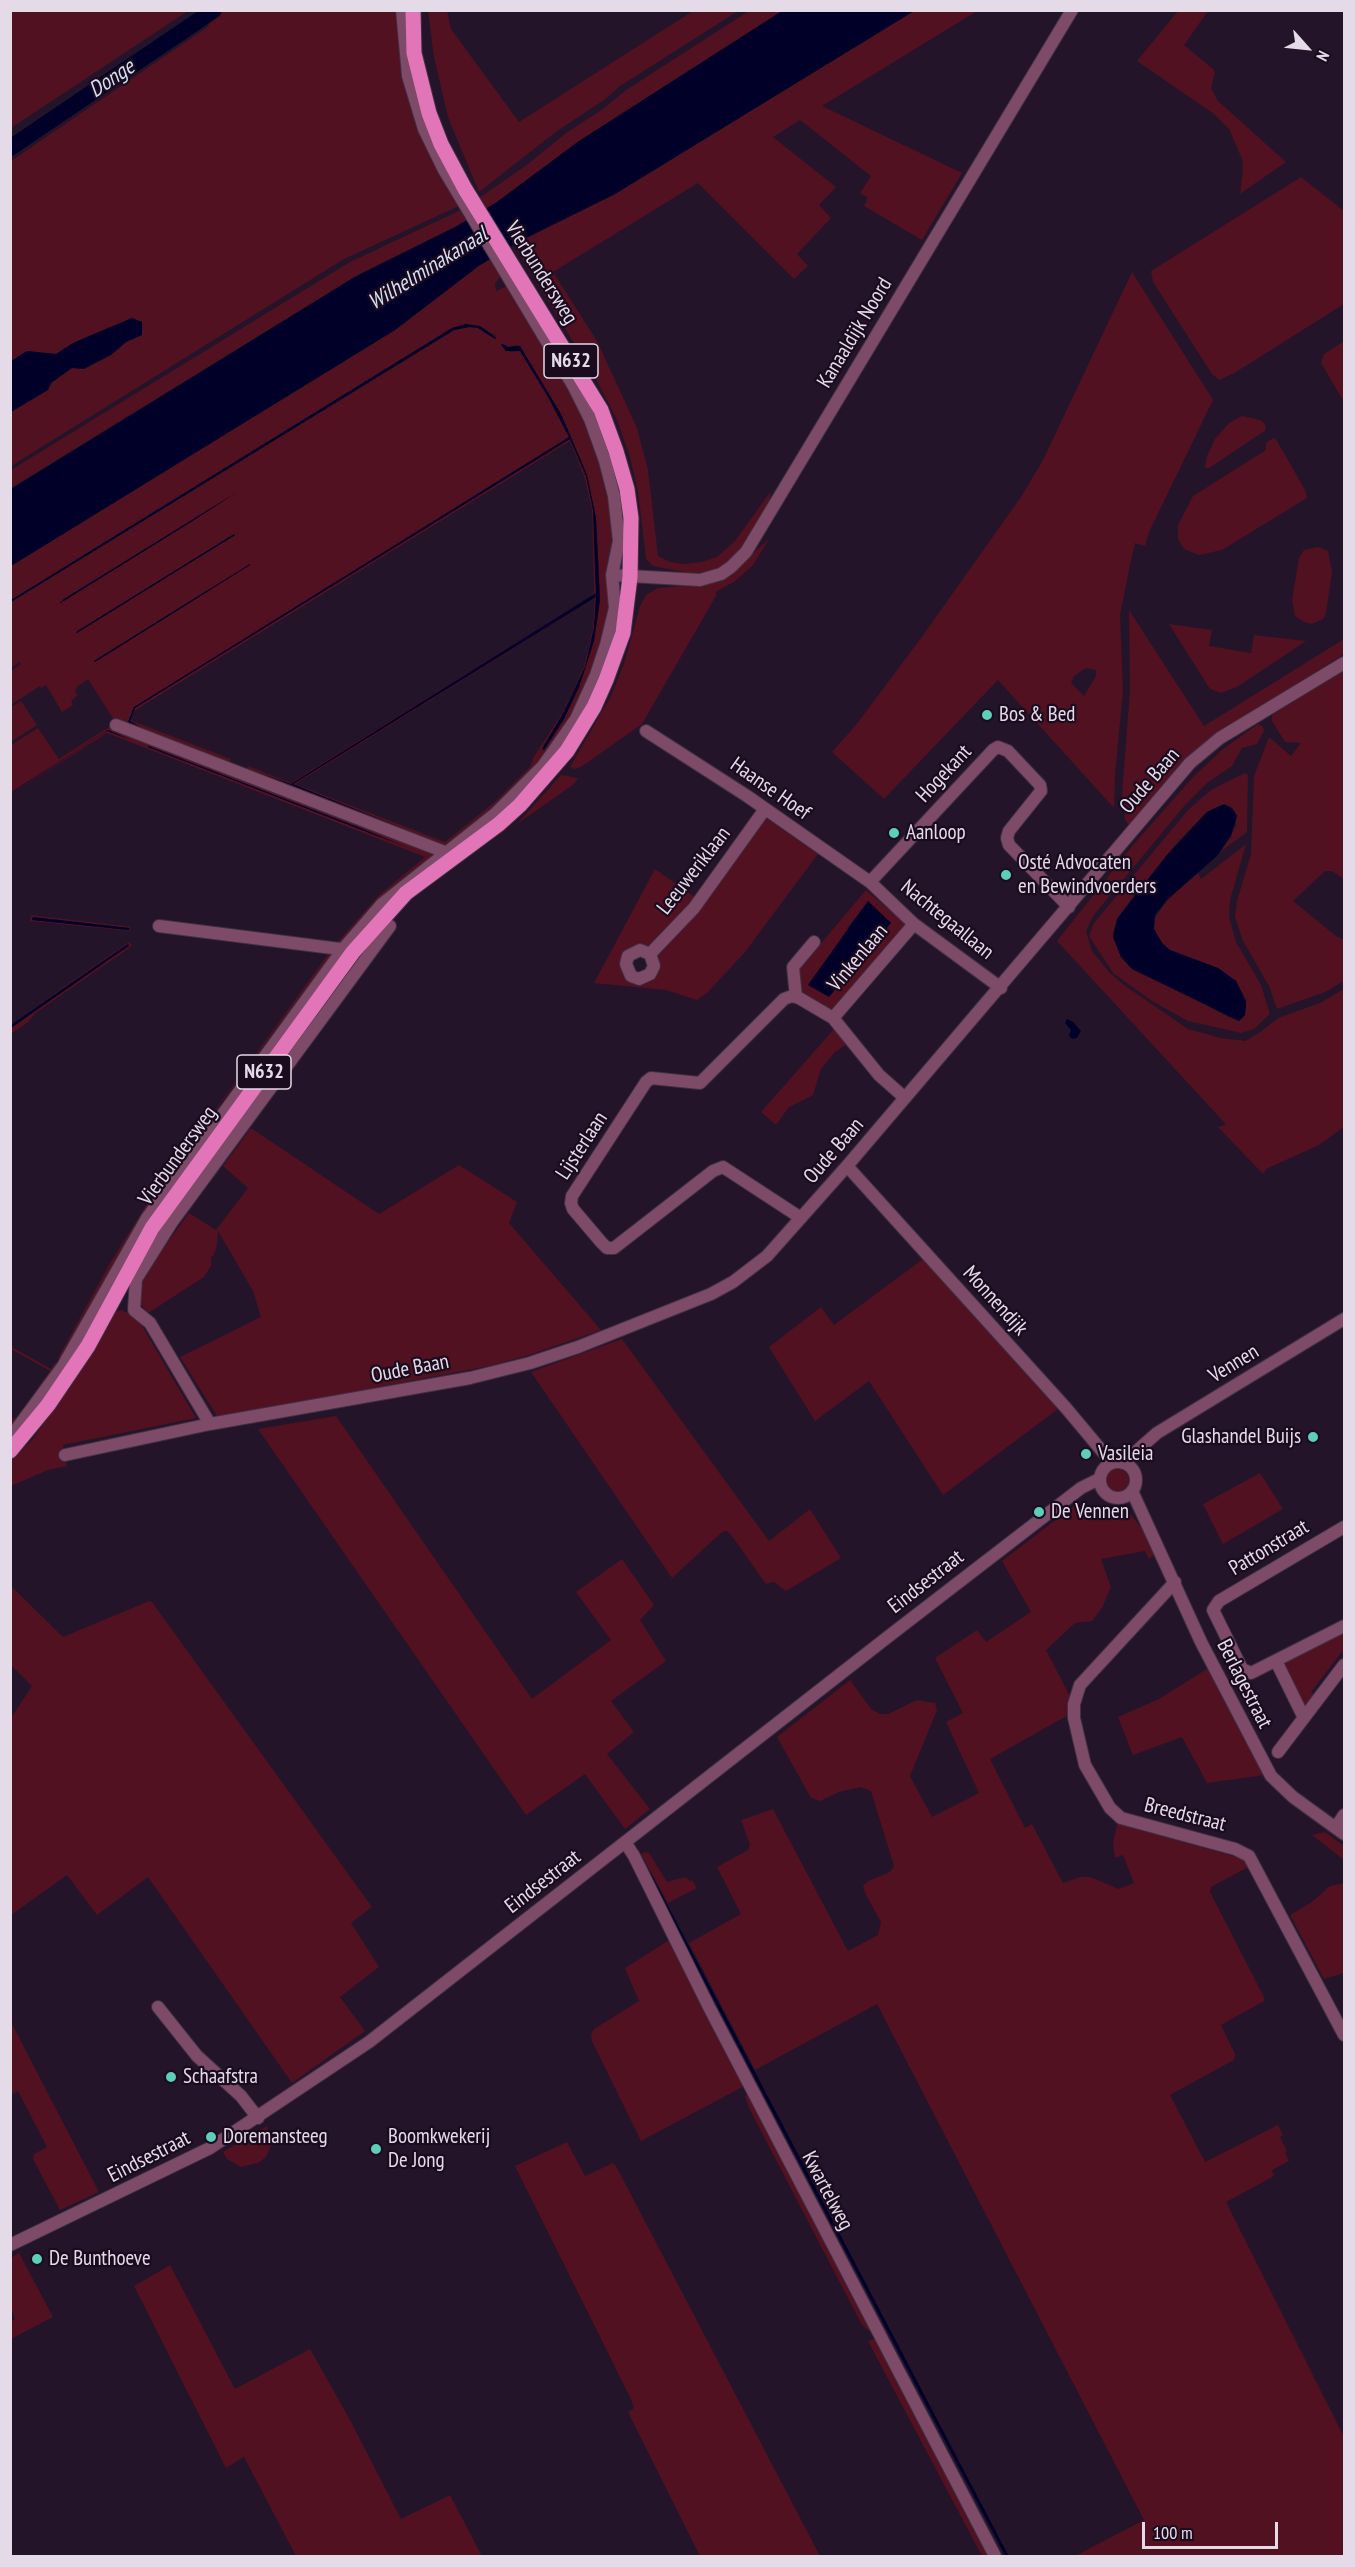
<!DOCTYPE html>
<html>
<head>
<meta charset="utf-8">
<style>
	body { margin:0 }
	#map { position:relative; width:1355px; height:2567px; overflow:hidden; background:#241429; font-family:"PT Sans Narrow",sans-serif }
	canvas { display:block }
	.frame { position:absolute; inset:0; border:12px solid #e4dae8; pointer-events:none }
	.north { position:absolute; left:1277px; top:18px; width:60px; height:60px; -webkit-text-stroke:4px #1a0b1f; paint-order:stroke; rotate:117deg; font-size:16px; font-weight:700; line-height:24px; text-align:center; color:#e4dae8 }
	.north::after { content:''; display:block; margin:auto; width:21px; height:27px; background:#e4dae8; clip-path:polygon(50% 0,100% 100%,50% 72%,0 100%) }
	.scale { position:absolute; left:1142px; top:2522px; width:136px; height:27px; box-sizing:border-box; border:3px solid #e4dae8; border-top:0; padding-left:8px; font-size:18px; line-height:21px; white-space:nowrap; color:#e4dae8; -webkit-text-stroke:4px #1a0b1f; paint-order:stroke }
</style>
</head>
<body>
<div id="map">
<canvas width="1355" height="2567"></canvas>
<div class="frame"></div>
<div class="north">N</div>
<div class="scale">100 m</div>
</div>
<script>
const context = document.querySelector('canvas').getContext('2d');
context.lineJoin = 'round';
function paint(path, color) {
  context.fillStyle = color;
  context.fill(path, 'evenodd');
}
function toPath(rows) {
  const path = new Path2D();
  for (const r of rows) {
    if (r.length === 3) {
      path.moveTo(r[0] + r[2], r[1]);
      path.arc(r[0], r[1], r[2], 0, 2 * Math.PI);
      continue;
    }
    path.moveTo(r[0], r[1]);
    for (let i = 2; i < r.length; i += 2) path.lineTo(r[i], r[i + 1]);
  }
  return path;
}
function trace(path, color, width, dash) {
  context.strokeStyle = color;
  context.lineWidth = width;
  context.lineCap = dash ? 'butt' : 'round';
  context.setLineDash(dash || []);
  context.stroke(path);
}
function write(font, color, halo, rows, align = 'center') {
  context.font = font + ' "PT Sans Narrow",sans-serif';
  context.lineWidth = 4.5;
  context.setLineDash([]);
  context.textBaseline = 'middle';
  context.strokeStyle = halo;
  context.fillStyle = color;
  for (const [text, x, y, turn = 0] of rows) {
    context.save();
    context.translate(x, y);
    context.rotate((+turn || 0) * Math.PI / 180);
    context.textAlign = isNaN(turn) ? turn : align;
    if (halo) context.strokeText(text, 0, 0);
    context.fillText(text, 0, 0);
    context.restore();
  }
}
paint(toPath([
	[11,10,187,10,188,11,11,128],
	[215,11,399,11,461,205,344,259,11,466,11,412,47,390,51,383,72,368,84,369,111,355,126,342,142,335,112,326,73,343,56,354,27,351,11,361,11,161,209,26,205,17],
	[428,11,447,11,451,29,519,122,693,11,738,11,620,86,604,100,557,131,479,192,448,117,434,57],
	[749,11,782,11,579,141,497,202,457,226,361,273,11,488,11,470,350,262,463,209,528,164,566,133,603,109,626,90],
	[914,11,977,11,822,106,962,173,922,240,864,206,868,198,860,193,871,176,800,120,773,137,836,187,819,205,831,218,797,254,808,266,794,279,698,183,553,272,597,341,637,428,648,470,658,556,670,562,684,564,702,562,717,557,735,541,771,491,769,504,764,513,739,550,720,569,694,574,653,566,646,559,638,491,630,457,617,420,595,377,515,247,520,241,615,194],
	[1178,11,1208,11,1184,45,1213,69,1215,73,1211,88,1218,101,1286,162,1240,194,1243,170,1242,159,1229,129,1214,114,1137,61],
	[1301,177,1344,211,1344,304,1236,372,1219,380,1212,374,1153,282,1151,271],
	[494,258,502,274,495,284,496,291,507,286,578,402,602,461,616,540,607,632,573,718,521,786,444,850,247,770,248,766,291,783,590,597,594,592,592,510,584,476,570,441,134,711,130,720,231,759,229,763,114,720,88,679,77,687,75,692,78,695,71,701,73,705,62,712,46,685,41,688,40,686,11,705,11,671,21,664,20,662,11,668,11,602,454,330,469,327,478,328,495,339,496,336,480,326,454,327,11,600,11,566,395,330,480,265],
	[517,345,549,394,567,427,587,475,596,518,600,600,594,641,579,687,544,750,542,748,564,712,585,667,594,628,597,598,595,596,500,655,596,593,593,510,586,476,570,439,217,656,570,437,547,395,520,351,510,352,506,347],
	[234,535,234,536,77,632,77,631],
	[161,539,59,603,64,599],
	[209,589,210,590,94,662,94,661],
	[595,598,593,628,584,667,563,712,533,758,530,767,497,800,445,842,295,784],
	[1132,272,1213,400,1149,532,1145,546,1135,543,1131,560,1120,615,1123,690,1115,775,1114,808,998,680,884,799,832,752,856,725,921,638,1021,497,1043,460],
	[1086,668,1096,670,1096,676,1084,696,1071,683,1074,676],
	[1344,341,1344,402,1321,363,1324,354],
	[1242,416,1260,420,1265,424,1266,430,1209,468,1205,468,1207,456,1215,439,1229,423],
	[1273,438,1276,439,1305,490,1307,498,1222,550,1199,555,1184,549,1178,539,1178,525,1193,496,1266,450,1266,443],
	[769,539,753,565,734,582,715,592,717,594,642,724,581,767,575,769,570,767,611,696,624,664,640,606,646,595,658,588,694,585,734,570],
	[1318,547,1328,551,1332,572,1326,613,1323,619,1312,624,1304,622,1295,616,1292,600,1299,558,1304,550],
	[1129,610,1204,726,1344,639,1344,654,1225,729,1184,762,1129,825,1125,820,1122,795,1130,690],
	[1169,624,1212,630,1209,646,1251,653,1254,635,1306,641,1237,687,1221,693,1210,689],
	[1344,670,1344,879,1332,871,1325,871,1293,901,1336,936,1344,940,1344,981,1325,992,1277,1009,1269,986,1242,939,1235,916,1237,901,1251,854,1254,776,1269,737,1291,756,1301,743,1285,742,1272,721,1272,715],
	[21,701,37,725,11,742,11,707],
	[1258,724,1262,726,1264,730,1257,744,1242,748,1232,766,1207,783,1186,804,1093,916,1086,931,1092,951,1109,972,1124,985,1188,1029,1221,1038,1245,1041,1259,1033,1278,1018,1320,1003,1344,989,1344,1127,1319,1145,1266,1169,1263,1174,1218,1127,1226,1125,1222,1120,1057,941,1133,845,1193,777,1223,749],
	[112,725,440,853,344,944,335,945,379,895,425,857,107,733,11,794,79,749,11,792,11,745,38,728,59,759],
	[148,746,365,830,382,838,148,747],
	[1245,773,1248,775,1247,832,1220,852,1236,826,1236,814,1221,805,1207,812,1177,843,1132,898,1118,917,1113,933,1121,957,1132,969,1184,993,1226,1016,1238,1020,1243,1018,1246,1010,1246,1001,1236,981,1218,968,1179,954,1165,947,1154,930,1154,920,1168,899,1198,873,1201,879,1246,844,1230,900,1229,917,1236,942,1261,985,1270,1014,1254,1029,1241,1033,1188,1021,1152,1001,1113,973,1089,936,1094,923,1188,810,1211,790],
	[561,775,578,778,574,784,517,824],
	[763,816,818,854,745,952,707,993,697,1000,666,990,594,983,655,869,696,898,650,948,627,952,638,982,657,956,698,912],
	[866,890,907,925,831,1012,798,993,796,973],
	[868,902,891,923,846,929],
	[31,915,124,926,130,927,129,931,30,921],
	[32,917,33,917,129,928,125,930,33,920],
	[129,942,132,946,37,1012,28,1022,11,1034,11,1028,128,944,11,1023],
	[331,950,336,951,61,1359,58,1358,110,1263,147,1204],
	[287,1014,263,1048,154,1197,175,1166],
	[834,1029,847,1044,835,1052,821,1069,813,1095,789,1107,776,1125,761,1112],
	[251,1128,379,1214,459,1165,517,1202,509,1223,601,1330,532,1354,494,1365,271,1408,217,1416,180,1357,261,1317,253,1291,218,1231,217,1244,214,1255,211,1257,211,1266,204,1277,148,1313,139,1302,140,1280,189,1213,216,1230,248,1188,223,1166],
	[923,1259,1058,1409,943,1495,869,1381,815,1421,769,1347,821,1307,834,1325],
	[122,1310,138,1319,196,1418,63,1445,67,1466,48,1470,11,1486,10,1462,32,1440,50,1415,70,1387,115,1312],
	[622,1339,769,1541,810,1509,841,1558,786,1591,774,1582,766,1584,732,1536,727,1531,722,1532,672,1578,531,1372],
	[10,1346,51,1369,55,1363,60,1366,11,1433,11,1420,17,1417,50,1371,11,1349],
	[336,1416,532,1699,611,1640,576,1592,622,1559,654,1605,640,1620,666,1661,611,1701,634,1732,607,1754,650,1809,625,1829,585,1774,526,1815,258,1429],
	[1117,1481,12],
	[1260,1473,1283,1509,1223,1544,1203,1504],
	[1075,1505,1128,1511,1148,1536,1147,1541,1154,1555,1149,1559,1145,1551,1101,1559,1111,1587,1102,1608,1092,1621,1075,1623,1046,1650,1074,1704,1072,1713,990,1759,1025,1828,1032,1824,1063,1883,1080,1877,1090,1877,1119,1889,1134,1883,1123,1855,1115,1858,1113,1842,1118,1821,1132,1828,1240,1858,1250,1866,1211,1887,1210,1892,1264,1997,1264,2001,1221,2025,1235,2054,1234,2060,1170,2095,1205,2162,1278,2125,1283,2135,1280,2137,1287,2151,1285,2153,1289,2161,1272,2170,1274,2176,1226,2202,1344,2437,1344,2556,1075,2556,1144,2520,877,2004,755,2070,689,1943,741,1914,717,1867,748,1850,750,1845,741,1820,773,1809,848,1951,878,1935,881,1922,866,1895,863,1886,868,1881,890,1872,894,1866,871,1791,860,1787,839,1792,820,1801,811,1798,777,1737,850,1680,871,1709,880,1714,888,1714,917,1700,935,1703,937,1710,910,1776,932,1817,979,1793,946,1722,963,1713,935,1658,977,1630,986,1642,1031,1612,1002,1561],
	[10,1585,63,1637,149,1601,152,1602,372,1907,351,1923,379,1967,340,1997,365,2031,292,2083,148,1877,97,1915,67,1875,11,1915,11,1718,32,1686,11,1665],
	[1344,1630,1344,1649,1311,1692,1316,1696,1309,1705,1303,1705,1283,1669,1284,1661],
	[1210,1667,1265,1775,1207,1783,1182,1737,1133,1755,1118,1717,1159,1699],
	[1325,1832,1344,1846,1344,1860,1312,1835],
	[645,1852,649,1853,667,1882,685,1877,690,1881,692,1880,697,1888,668,1903,641,1854],
	[1344,1883,1344,1973,1324,1979,1290,1915,1312,1902,1330,1886],
	[671,1939,748,2084,641,2141,592,2041,591,2034,594,2029,639,2001,625,1968],
	[11,2022,99,2192,60,2210,33,2159,34,2154,47,2147,18,2091,11,2095],
	[752,2092,875,2328,869,2331,862,2325,749,2108,745,2096],
	[267,2126,272,2143,266,2157,258,2163,241,2167,227,2159,223,2152],
	[567,2142,585,2176,613,2163,616,2166,820,2556,700,2556,628,2412,634,2408,631,2399,515,2166],
	[19,2253,53,2317,11,2339,11,2322,15,2319,11,2308,11,2258],
	[170,2265,235,2389,310,2349,349,2418,401,2519,450,2495,482,2556,296,2556,244,2457,226,2468,134,2286],
	[879,2337,994,2556,982,2556,868,2341]
]), '#511120');
paint(toPath([
	[782,11,914,11,615,194,520,241,480,265,395,330,11,566,11,489,353,278,457,226,497,202,579,141],
	[132,318,142,322,142,335,126,342,111,355,91,365,84,369,72,368,51,383,48,390,11,412,11,361,27,351,56,354,73,343],
	[466,324,480,326,496,338,495,339,478,328,469,327,454,330,11,602,11,600,452,328],
	[503,344,508,347,520,346,561,414,587,475,596,518,600,600,594,641,579,687,564,719,544,750,542,749,564,712,585,667,594,628,596,597,293,784,414,833,251,770,291,784,596,593,593,510,586,476,570,439,135,708,130,721,141,727,128,722,134,707,569,437,547,395,520,351,506,351,501,345],
	[237,492,199,517,59,604,64,599],
	[234,534,235,535,77,633,76,632],
	[250,564,250,565,95,662,94,661],
	[108,730,131,740,107,731,11,793],
	[148,746,365,830,406,847,148,747],
	[1224,804,1232,808,1237,816,1231,836,1217,856,1168,899,1155,915,1154,929,1162,943,1170,950,1218,968,1236,981,1246,1001,1245,1015,1239,1021,1132,969,1121,957,1113,937,1117,919,1167,855,1207,812],
	[868,901,891,923,829,997,808,985],
	[33,917,129,928,129,930,32,920],
	[128,944,129,946,117,954,11,1028,11,1025],
	[331,954,152,1200,120,1251,159,1189],
	[1067,1019,1073,1022,1081,1031,1077,1038,1072,1039,1069,1036,1071,1030,1065,1023]
]), '#000029');
trace(toPath([
	[650,1875,1007,2556]
]), '#000029', 3);
trace(toPath([
	[10,148,214,10]
]), '#000029', 16);
const minor = toPath([
	[612,575,700,580,721,574,731,567,746,552,1072,10],
	[116,725,450,854],
	[646,731,747,796,870,882,914,924,1001,988],
	[870,882,993,750,998,747,1008,751,1040,785,1041,791,1009,831,1007,838,1009,845,1069,907],
	[159,926,348,950],
	[650,954,654,966,650,974,639,979,631,976,626,964,628,956,640,950,650,954,694,908,765,809],
	[796,997,793,967,814,942],
	[833,1018,914,924],
	[847,1166,1066,1408,1112,1463],
	[801,1218,723,1167,713,1171,614,1248,607,1248,601,1242,573,1209,571,1203,572,1196,646,1082,651,1078,700,1083,784,999,792,996,799,998,833,1018,879,1075,905,1098],
	[210,1424,150,1323,134,1310,136,1279,172,1222,390,926],
	[10,1438,63,1366,147,1218,344,948,382,904,495,814,543,766,576,719,596,675,606,645,615,608,612,575,619,541,614,496,605,461,590,419,574,387,444,170,424,129,408,76,402,10],
	[65,1455,210,1424,470,1378,530,1363,578,1347,711,1294,733,1282,767,1256,847,1166,1190,763,1220,738,1344,663],
	[1118,1480,18],
	[1123,1463,1157,1433,1344,1319],
	[1132,1491,1201,1642,1271,1776,1293,1797,1344,1834],
	[1344,1527,1219,1601,1213,1610,1242,1669,1251,1673,1344,1626],
	[1175,1582,1080,1685,1074,1704,1074,1718,1085,1765,1110,1808,1121,1818,1235,1849,1249,1856,1344,2035],
	[1276,1661,1304,1718],
	[1278,1752,1344,1665],
	[1336,1827,1344,1815],
	[625,1842,634,1856,709,2007,995,2556],
	[158,2007,197,2056,241,2096,258,2118],
	[10,2245,210,2148,369,2042,889,1636,1081,1488,1099,1479]
]);
const major = toPath([
	[10,1451,48,1405,88,1346,152,1228,353,952,406,893,499,824,520,805,567,751,594,707,606,680,623,633,630,577,631,518,627,489,616,451,601,410,465,189,441,144,429,113,414,53,413,10]
]);
trace(minor, '#3f3044', 14);
trace(major, '#3f3044', 17);
trace(minor, '#7d4a68', 12);
trace(major, '#e175b7', 15);
for (const [x, y, r, color] of [
	[987,715,6,"#5cceba"],
	[894,833,6,"#5cceba"],
	[1006,875,6,"#5cceba"],
	[1313,1437,6,"#5cceba"],
	[1086,1454,6,"#5cceba"],
	[1039,1512,6,"#5cceba"],
	[171,2077,6,"#5cceba"],
	[211,2137,6,"#5cceba"],
	[376,2149,6,"#5cceba"],
	[37,2259,6,"#5cceba"]
]) {
  const dot = new Path2D();
  dot.arc(x, y, r, 0, 2 * Math.PI);
  context.fillStyle = color;
  context.fill(dot);
  trace(dot, '#1a0b1f', 2);
}
for (const [x, y, w] of [
	[571,361,54],
	[264,1072,54]
]) {
  const box = new Path2D();
  box.roundRect(x - w / 2, y - 17, w, 34, 4.5);
  context.fillStyle = '#1a0b1f';
  context.fill(box);
  trace(box, '#e4dae8', 1.5);
}
write('bold 20px', '#e4dae8', null, [
	["N632",571,361],
	["N632",264,1072]
]);
write('21px', '#e4dae8', '#1a0b1f', [
	["Vierbundersweg",541,273,58],
	["Kanaaldijk Noord",855,333,-59],
	["Hogekant",944,774,-47],
	["Oude Baan",1150,781,-49],
	["Haanse Hoef",770,789,35],
	["Leeuweriklaan",694,871,-52],
	["Nachtegaallaan",947,920,39],
	["Vinkenlaan",858,958,-50],
	["Lijsterlaan",582,1146,-57],
	["Oude Baan",834,1151,-49],
	["Vierbundersweg",178,1156,-54],
	["Monnendijk",995,1301,48],
	["Vennen",1234,1364,-31],
	["Oude Baan",410,1369,-11],
	["Pattonstraat",1269,1548,-31],
	["Eindsestraat",926,1582,-38],
	["Berlagestraat",1244,1684,63],
	["Breedstraat",1185,1815,14],
	["Eindsestraat",543,1882,-38],
	["Eindsestraat",149,2157,-27],
	["Kwartelweg",827,2191,62]
]);
write('21px', '#e4dae8', '#1a0b1f', [
	["Bos & Bed",999,715],
	["Aanloop",906,833],
	["Osté Advocaten",1018,863],
	["en Bewindvoerders",1018,887],
	["Glashandel Buijs",1301,1437,"right"],
	["Vasileia",1098,1454],
	["De Vennen",1051,1512],
	["Schaafstra",183,2077],
	["Doremansteeg",223,2137],
	["Boomkwekerij",388,2137],
	["De Jong",388,2161],
	["De Bunthoeve",49,2259]
], 'left');
write('italic 22px', '#d4dff3', '#1a0b1f', [
	["Donge",112,79,-34],
	["Wilhelminakanaal",428,269,-32]
]);
</script>
</body>
</html>
